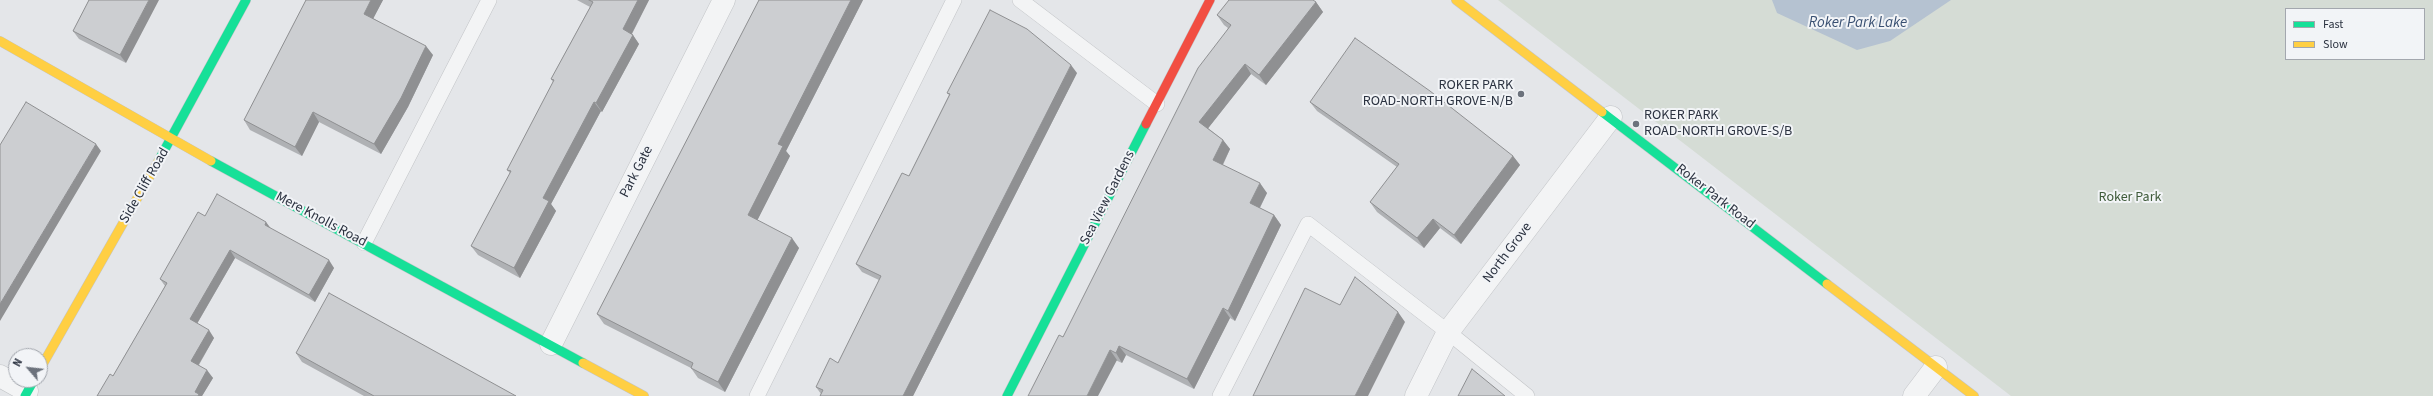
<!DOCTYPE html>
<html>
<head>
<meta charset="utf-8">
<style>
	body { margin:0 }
	#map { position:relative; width:2433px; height:396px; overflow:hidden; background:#e4e6e9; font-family:"Source Sans 3",sans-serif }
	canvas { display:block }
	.legend { position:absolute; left:2285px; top:8px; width:140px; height:52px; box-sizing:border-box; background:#f2f4f7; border:1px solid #a3a7ae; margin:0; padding:5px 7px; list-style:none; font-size:12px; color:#2c3341 }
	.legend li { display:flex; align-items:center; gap:8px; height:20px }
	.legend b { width:20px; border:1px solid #a3a7ae }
	.north { position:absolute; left:8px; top:348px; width:40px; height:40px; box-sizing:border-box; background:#f2f4f7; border:1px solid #a3a7ae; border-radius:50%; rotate:298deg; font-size:11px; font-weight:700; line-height:16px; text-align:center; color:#2c3341 }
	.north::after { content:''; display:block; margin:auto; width:14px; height:18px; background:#6c727c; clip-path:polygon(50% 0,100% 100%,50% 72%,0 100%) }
</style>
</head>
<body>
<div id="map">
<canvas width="2433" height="396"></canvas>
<ul class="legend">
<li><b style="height:5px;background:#16e098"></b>Fast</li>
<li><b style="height:5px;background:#ffcf43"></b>Slow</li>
</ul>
<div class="north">N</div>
</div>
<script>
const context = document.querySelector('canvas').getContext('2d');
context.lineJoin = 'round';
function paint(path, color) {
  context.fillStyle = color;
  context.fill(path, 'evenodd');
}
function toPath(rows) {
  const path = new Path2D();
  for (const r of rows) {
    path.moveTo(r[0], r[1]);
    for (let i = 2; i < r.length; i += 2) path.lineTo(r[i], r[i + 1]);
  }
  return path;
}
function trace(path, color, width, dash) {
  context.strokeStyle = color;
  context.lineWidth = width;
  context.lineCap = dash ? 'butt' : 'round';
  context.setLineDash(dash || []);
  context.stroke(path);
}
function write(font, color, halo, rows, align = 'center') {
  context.font = font + ' "Source Sans 3",sans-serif';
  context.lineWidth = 4;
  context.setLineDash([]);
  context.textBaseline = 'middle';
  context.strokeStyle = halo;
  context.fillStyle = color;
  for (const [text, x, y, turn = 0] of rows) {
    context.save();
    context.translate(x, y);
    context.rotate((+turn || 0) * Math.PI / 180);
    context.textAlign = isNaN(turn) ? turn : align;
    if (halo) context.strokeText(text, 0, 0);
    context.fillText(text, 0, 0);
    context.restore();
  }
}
paint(toPath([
	[1498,0,2433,0,2433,396,2011,396],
	[2286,9,2424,9,2424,59,2286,59]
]), '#d5dcd5');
paint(toPath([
	[1772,0,1951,0,1890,41,1857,50,1777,13]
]), '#b5c2d1');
const lane = toPath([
	[1020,0,1157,104],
	[364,243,489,0],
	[757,396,954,0],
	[1220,396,1308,224,1448,332,1527,396]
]);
const street = toPath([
	[551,344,724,0],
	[0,376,27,391],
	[1416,396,1448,332,1611,117],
	[1914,396,1936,367]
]);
const fast = toPath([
	[1602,112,1827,284],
	[159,160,246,0],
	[211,161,583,363],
	[25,396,34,380],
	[1007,396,1146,124]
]);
const slow = toPath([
	[1456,0,1602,112],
	[0,41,211,161],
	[1827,284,1974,396],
	[583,363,644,396],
	[40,369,159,160]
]);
const jam = toPath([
	[1146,124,1210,0]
]);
trace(lane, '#c2c4c7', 16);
trace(street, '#c2c4c7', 23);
trace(fast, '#c2c4c7', 10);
trace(slow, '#c2c4c7', 10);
trace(jam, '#c2c4c7', 10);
trace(lane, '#f3f4f5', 15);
trace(street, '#f3f4f5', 22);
trace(fast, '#16e098', 9);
trace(slow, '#ffcf43', 9);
trace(jam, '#f24e42', 9);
paint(toPath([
	[89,0,126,63,79,39,73,31],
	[306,0,383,0,373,18,433,55,408,107,381,154,319,122,302,156,250,130,244,120],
	[577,0,649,0,632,34,639,44,602,112,601,111,551,204,556,211,520,278,478,255,471,246,510,173,507,170,553,82,551,79,590,7],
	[759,0,863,0,786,151,790,156,757,220,799,248,725,392,698,378,691,368,604,324,597,314],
	[1316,2,1323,12,1266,85,1251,74,1208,128,1223,140,1230,149,1223,165,1267,193,1260,208,1274,215,1281,225,1235,321,1230,318,1194,389,1126,355,1122,363,1063,337,1228,28,1224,25,1217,15],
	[1077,73,913,396,820,396,821,394,816,387,838,363,879,280,862,272,856,264,909,176,949,95,947,93],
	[1310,102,1513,156,1520,165,1461,244,1440,228,1424,248,1377,212,1370,202,1397,167,1317,111],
	[270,228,334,268,315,302,235,258,197,324,214,338,199,365,213,378,202,396,97,396,113,376,165,286,160,279],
	[296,353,516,396,364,396,302,362]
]), '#afb1b4');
paint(toPath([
	[149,0,159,0,126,63,120,55],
	[371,0,383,0,371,23,364,14],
	[638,0,649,0,629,39,623,29],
	[851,0,863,0,786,151,790,156,755,225,748,215,778,144],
	[1316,2,1323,12,1266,85,1259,75],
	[633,35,639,44,602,112,596,103],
	[426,46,433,55,408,107,381,154,374,144],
	[1245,64,1251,74,1206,131,1199,122],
	[1071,65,1077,73,913,396,903,396],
	[594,102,601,111,551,204,556,211,520,278,514,268,543,198],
	[313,112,319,122,302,156,295,147],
	[1223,140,1230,149,1220,170,1213,160],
	[96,144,101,151,0,321,0,304],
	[1513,156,1520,165,1461,244,1454,235],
	[1260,183,1267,193,1257,213,1250,203],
	[1274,215,1281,225,1235,321,1228,311],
	[1433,219,1440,228,1424,248,1417,238],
	[266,222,272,230,265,225],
	[792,238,799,248,725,392,718,382],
	[230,250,235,258,195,327,190,319],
	[329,260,334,268,315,302,309,295],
	[1223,308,1230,318,1194,389,1187,379],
	[1398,312,1405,322,1368,396,1355,396],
	[209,330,214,338,196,369,191,361],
	[1119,346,1126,355,1122,363,1116,353],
	[1110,350,1117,360,1098,396,1087,396],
	[207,370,213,378,202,396,197,396,195,392]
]), '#8f9092');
const building = toPath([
	[89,0,149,0,120,55,73,31,89,0],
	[306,0,371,0,364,14,426,46,401,98,374,144,313,112,295,147,244,120,306,0],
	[589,0,638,0,623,29,633,35,596,103,594,102,543,198,549,201,514,268,471,246,511,171,507,170,554,80,551,79,593,2,589,0],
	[759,0,851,0,778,144,783,146,748,215,792,238,718,382,691,368,693,363,597,314,759,0],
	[1229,0,1313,0,1316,2,1259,75,1245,64,1199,122,1223,140,1213,160,1260,183,1250,203,1274,215,1228,311,1223,308,1187,379,1119,346,1116,353,1110,350,1087,396,1028,396,1059,335,1063,337,1198,68,1231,25,1217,15,1229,0],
	[990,10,1027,29,1071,65,903,396,820,396,823,390,816,387,830,358,838,363,881,276,856,264,902,173,909,176,950,94,947,93,990,10],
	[1355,38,1430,91,1513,156,1454,235,1433,219,1417,238,1370,202,1399,164,1310,102,1355,38],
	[26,102,96,144,0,304,0,145,26,102],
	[217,194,266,222,265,225,329,260,309,295,230,250,190,319,209,330,191,361,207,370,195,392,199,394,198,396,97,396,110,374,113,376,167,283,160,279,198,212,205,216,217,194],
	[1355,277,1398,312,1355,396,1253,396,1305,288,1340,305,1355,277],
	[329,293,516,396,374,396,296,353,329,293],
	[1472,369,1505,396,1458,396,1472,369]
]);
paint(building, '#ccced1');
trace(building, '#8f9092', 1);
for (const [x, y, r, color] of [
	[1521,94,4,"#6c727c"],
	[1636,124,4,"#6c727c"]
]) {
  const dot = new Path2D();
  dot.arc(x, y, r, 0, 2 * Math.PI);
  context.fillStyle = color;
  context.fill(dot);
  trace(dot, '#f2f4f7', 1.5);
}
write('14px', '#2c3341', '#f2f4f7', [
	["ROKER PARK",1513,86],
	["ROAD-NORTH GROVE-N/B",1513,102],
	["ROKER PARK",1644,116,"left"],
	["ROAD-NORTH GROVE-S/B",1644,132,"left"]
], 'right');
write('14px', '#2c3341', '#f2f4f7', [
	["Park Gate",637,172,-63],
	["Side Cliff Road",145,186,-60],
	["Roker Park Road",1715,197,38],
	["Sea View Gardens",1108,198,-63],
	["Mere Knolls Road",321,220,28],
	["North Grove",1508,253,-53]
]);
write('14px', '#3f5b3a', '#f2f4f7', [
	["Roker Park",2130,198]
]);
write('italic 15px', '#395072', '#f2f4f7', [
	["Roker Park Lake",1858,24]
]);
</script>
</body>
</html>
